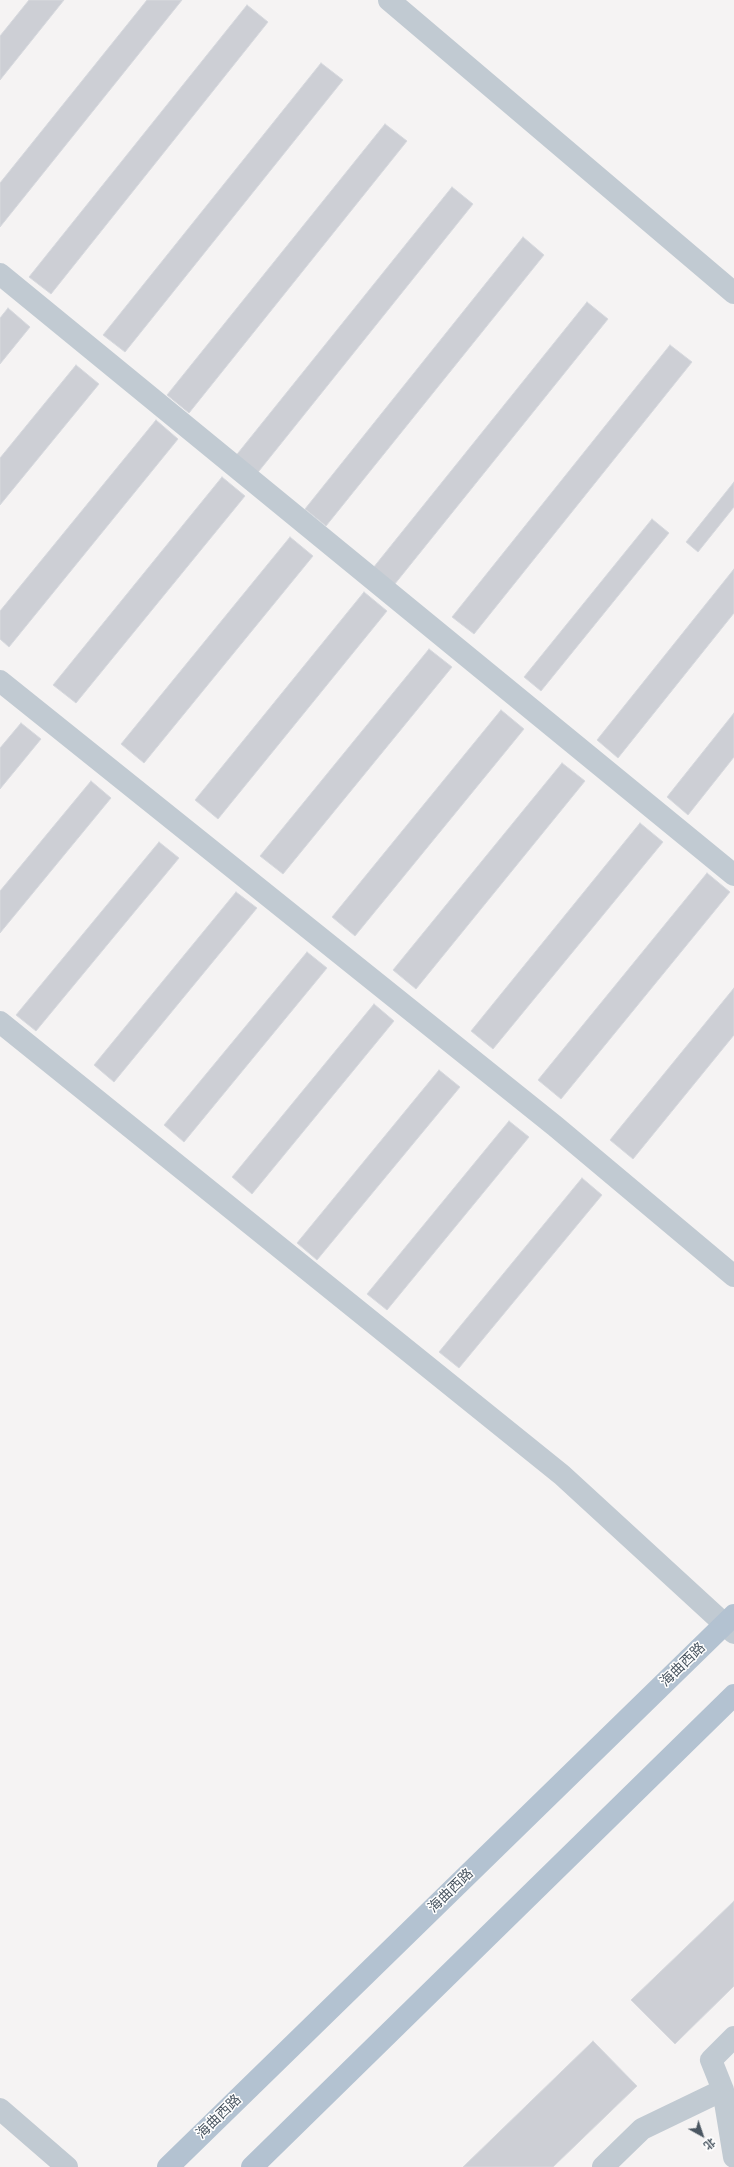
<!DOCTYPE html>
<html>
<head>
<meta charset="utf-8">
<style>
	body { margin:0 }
	#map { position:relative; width:734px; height:2167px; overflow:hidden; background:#f5f3f3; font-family:Helvetica,"Noto Sans SC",sans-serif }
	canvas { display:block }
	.north { position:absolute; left:682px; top:2115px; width:40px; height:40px; -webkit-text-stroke:3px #fff; paint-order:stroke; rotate:140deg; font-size:11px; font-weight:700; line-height:16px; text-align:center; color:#4a5661 }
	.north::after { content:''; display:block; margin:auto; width:14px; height:18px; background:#4a5661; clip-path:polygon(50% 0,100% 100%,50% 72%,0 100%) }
</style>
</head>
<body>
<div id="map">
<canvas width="734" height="2167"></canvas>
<div class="north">北</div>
</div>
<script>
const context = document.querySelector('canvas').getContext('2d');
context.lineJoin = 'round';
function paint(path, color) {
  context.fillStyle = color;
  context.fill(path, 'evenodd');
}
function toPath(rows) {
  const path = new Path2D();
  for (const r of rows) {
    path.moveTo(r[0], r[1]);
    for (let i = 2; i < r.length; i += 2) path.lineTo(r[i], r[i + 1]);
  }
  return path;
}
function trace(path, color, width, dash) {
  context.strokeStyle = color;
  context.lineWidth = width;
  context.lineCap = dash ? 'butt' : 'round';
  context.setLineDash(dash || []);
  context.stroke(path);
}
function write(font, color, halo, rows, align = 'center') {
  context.font = font + ' Helvetica,"Noto Sans SC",sans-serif';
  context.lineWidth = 3;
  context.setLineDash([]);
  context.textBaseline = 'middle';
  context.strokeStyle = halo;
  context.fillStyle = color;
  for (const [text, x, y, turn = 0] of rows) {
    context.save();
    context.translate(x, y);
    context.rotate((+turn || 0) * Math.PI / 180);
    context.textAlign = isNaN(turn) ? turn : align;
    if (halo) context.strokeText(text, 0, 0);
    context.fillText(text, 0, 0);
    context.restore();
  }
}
const building = toPath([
	[29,0,64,0,0,80,0,36,29,0],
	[147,0,182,0,0,227,0,183,147,0],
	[247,5,268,22,51,294,29,277,247,5],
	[321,63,343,80,125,352,103,335,321,63],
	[385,124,407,141,189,413,167,395,385,124],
	[452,187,473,204,255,476,234,458,452,187],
	[523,237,544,255,326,526,305,509,523,237],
	[587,302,608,319,390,590,369,573,587,302],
	[8,308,30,327,0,364,0,318,8,308],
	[670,345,692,362,474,634,452,617,670,345],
	[76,365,99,384,0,505,0,458,76,365],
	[156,420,178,439,9,647,0,639,0,611,156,420],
	[222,477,245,496,76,703,53,685,222,477],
	[734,482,734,507,698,552,686,542,734,482],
	[652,519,669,533,541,691,524,677,652,519],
	[290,537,313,556,144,763,121,744,290,537],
	[734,569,734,613,618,758,597,740,734,569],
	[364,592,387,611,218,819,195,800,364,592],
	[429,649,452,667,283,874,260,856,429,649],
	[501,710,524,729,355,936,332,917,501,710],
	[734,713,734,757,688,815,667,797,734,713],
	[21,723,41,739,0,789,0,748,21,723],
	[562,763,585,781,416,989,393,970,562,763],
	[91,781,111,798,0,933,0,891,91,781],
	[640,823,663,842,493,1049,471,1031,640,823],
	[159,842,179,858,36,1031,16,1015,159,842],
	[707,873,730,892,561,1099,538,1080,707,873],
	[236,892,257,908,114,1082,94,1065,236,892],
	[307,952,327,968,184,1142,164,1125,307,952],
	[734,988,734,1035,633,1159,610,1140,734,988],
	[374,1004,394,1021,252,1194,232,1177,374,1004],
	[439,1070,460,1087,317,1260,297,1243,439,1070],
	[509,1121,529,1137,387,1310,367,1294,509,1121],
	[582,1178,602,1195,459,1368,439,1352,582,1178],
	[734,1901,734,1986,675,2044,631,2000,734,1901],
	[593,2041,637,2086,553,2167,463,2167,593,2041]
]);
paint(building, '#cdcfd5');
trace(building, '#d7d9de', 1);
trace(toPath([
	[389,0,734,293],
	[0,274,734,875],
	[0,681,555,1126,734,1276],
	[0,1022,562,1475,734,1633],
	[723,2090,734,2157],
	[0,2109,67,2167],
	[603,2167,642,2129,723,2090,711,2060,734,2037]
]), '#c1cad2', 22);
trace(toPath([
	[168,2167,734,1615],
	[252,2167,734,1695]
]), '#b3c2d1', 22);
write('14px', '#4a5661', '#fff', [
	["海曲西路",683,1665,-44],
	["海曲西路",451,1891,-44],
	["海曲西路",219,2117,-44]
]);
</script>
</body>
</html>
